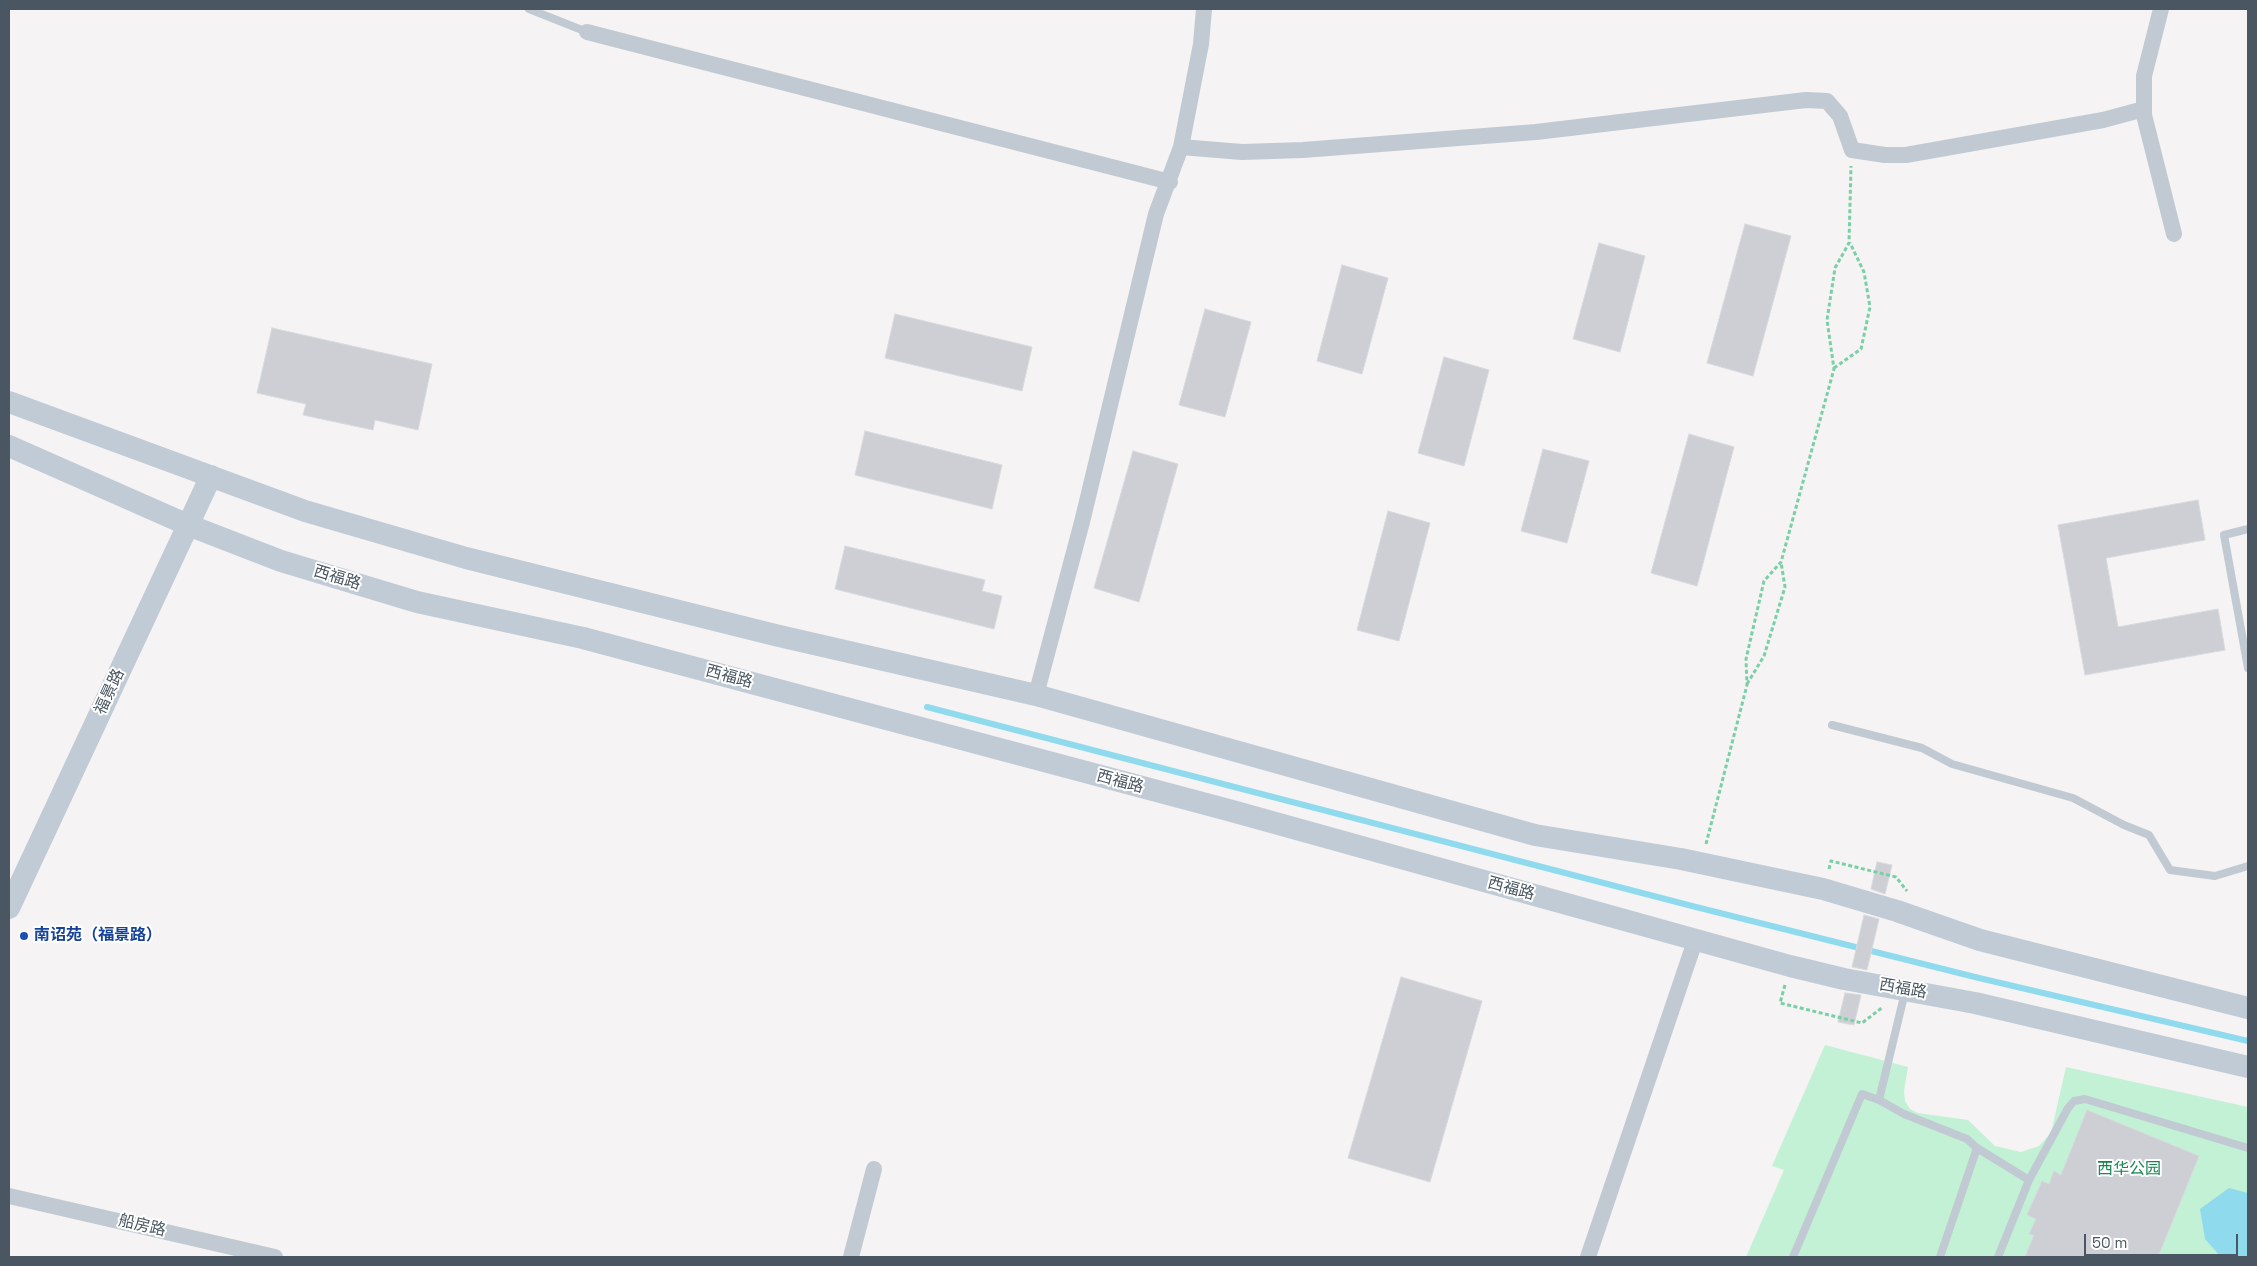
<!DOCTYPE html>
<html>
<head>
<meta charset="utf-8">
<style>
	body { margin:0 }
	#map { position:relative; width:2257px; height:1266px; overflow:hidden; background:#f5f3f3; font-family:"Space Grotesk",sans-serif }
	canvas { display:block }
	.frame { position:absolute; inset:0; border:10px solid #4a5661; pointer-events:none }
	.scale { position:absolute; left:2084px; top:1234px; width:154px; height:22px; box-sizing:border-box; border:2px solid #4a5661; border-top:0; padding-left:6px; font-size:15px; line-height:18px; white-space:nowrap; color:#4a5661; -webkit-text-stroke:4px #fff; paint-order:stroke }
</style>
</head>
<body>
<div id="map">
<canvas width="2257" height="1266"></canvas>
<div class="frame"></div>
<div class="scale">50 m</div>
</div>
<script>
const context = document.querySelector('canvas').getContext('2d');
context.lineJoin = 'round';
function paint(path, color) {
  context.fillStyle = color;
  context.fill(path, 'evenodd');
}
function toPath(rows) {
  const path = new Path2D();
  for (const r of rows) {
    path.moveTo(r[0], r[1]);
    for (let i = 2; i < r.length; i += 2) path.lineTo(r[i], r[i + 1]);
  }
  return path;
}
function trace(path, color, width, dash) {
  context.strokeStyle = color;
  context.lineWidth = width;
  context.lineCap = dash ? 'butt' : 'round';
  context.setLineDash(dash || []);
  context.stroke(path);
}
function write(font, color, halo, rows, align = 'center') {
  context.font = font + ' "Space Grotesk","Noto Sans SC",sans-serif';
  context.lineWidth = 4;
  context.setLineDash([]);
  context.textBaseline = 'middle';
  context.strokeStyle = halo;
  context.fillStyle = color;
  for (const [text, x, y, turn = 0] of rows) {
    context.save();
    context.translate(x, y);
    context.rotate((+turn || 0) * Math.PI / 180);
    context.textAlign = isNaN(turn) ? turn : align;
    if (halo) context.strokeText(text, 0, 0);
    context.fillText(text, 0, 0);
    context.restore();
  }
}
paint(toPath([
	[1825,1045,1908,1067,1904,1091,1905,1101,1910,1109,1918,1113,1968,1120,1995,1146,2021,1152,2039,1146,2051,1133,2066,1067,2248,1107,2248,1257,1746,1257,1784,1170,1772,1166]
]), '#c3f1d5');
paint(toPath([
	[2229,1188,2248,1193,2248,1257,2221,1257,2205,1239,2200,1209]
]), '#90daee');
trace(toPath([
	[927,707,1692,906,1979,978,2248,1041]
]), '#90daee', 6);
const building = toPath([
	[1745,224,1791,236,1753,376,1707,363,1745,224],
	[1599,243,1645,256,1620,352,1573,339,1599,243],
	[1342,265,1388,278,1362,374,1317,361,1342,265],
	[1205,309,1251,322,1225,417,1179,405,1205,309],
	[895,314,1032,347,1022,391,885,358,895,314],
	[272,328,432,364,418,430,375,420,373,430,303,415,306,404,257,393,272,328],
	[1444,357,1489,370,1464,466,1418,453,1444,357],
	[865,431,1002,465,992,509,855,475,865,431],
	[1689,434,1734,447,1697,586,1651,573,1689,434],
	[1543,449,1589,461,1567,543,1521,531,1543,449],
	[1133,451,1178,464,1139,602,1094,588,1133,451],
	[2198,500,2205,540,2106,558,2118,627,2218,609,2225,650,2085,675,2058,525,2198,500],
	[1388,511,1430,523,1399,641,1357,630,1388,511],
	[845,546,985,580,982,591,1002,596,994,629,835,589,845,546],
	[1877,862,1892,865,1885,894,1871,889,1877,862],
	[1864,915,1879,919,1867,970,1852,967,1864,915],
	[1401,977,1482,1001,1430,1182,1348,1158,1401,977],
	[1845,993,1861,995,1854,1025,1838,1022,1845,993],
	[2087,1110,2199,1156,2158,1257,2025,1257,2034,1235,2029,1234,2036,1219,2027,1215,2042,1181,2049,1184,2054,1171,2061,1175,2087,1110]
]);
paint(building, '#cdcfd5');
trace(building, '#d7d9de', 1);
trace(toPath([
	[1834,368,1861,349,1870,307,1864,272,1850,243],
	[1747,684,1764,656,1785,587,1781,562],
	[1706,844,1747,685,1746,659,1764,581,1781,562,1834,369,1827,320,1835,268,1849,243,1851,166],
	[1829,869,1831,861,1896,877,1907,891],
	[1785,985,1780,1003,1862,1023,1883,1007]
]), '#7ad0a6', 3, [4, 2.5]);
trace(toPath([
	[529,9,587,32],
	[2248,529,2224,535,2248,668],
	[1832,725,1922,748,1952,764,2073,798,2124,825,2149,835,2170,870,2215,876,2248,866],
	[1879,1100,1905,992],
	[1793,1257,1862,1094,1879,1100,1904,1114,1967,1139,1977,1148,2029,1180,2068,1108,2074,1101,2085,1099,2248,1148],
	[1940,1257,1977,1148],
	[1998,1257,2029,1180]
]), '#c1cad2', 8);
trace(toPath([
	[2161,9,2144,76,2144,115,2174,234],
	[587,32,1170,182],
	[1181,147,1242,152,1303,150,1536,132,1806,100,1827,101,1840,116,1852,150,1885,155,1906,155,2103,120,2144,109],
	[1036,695,1082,522,1156,214,1181,147,1201,44,1204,9],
	[9,1196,275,1257],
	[851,1257,874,1169],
	[1588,1257,1696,938]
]), '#c1cad2', 16);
trace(toPath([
	[9,402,305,511,466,558,775,635,1036,695,1535,835,1681,859,1823,889,1897,911,1980,940,2248,1008],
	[9,446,188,525,281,561,417,602,583,638,1232,811,1790,966,1844,979,1975,1003,2248,1067],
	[9,908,211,476]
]), '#c1cbd6', 22);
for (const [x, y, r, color] of [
	[24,936,5,"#1a4fb4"]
]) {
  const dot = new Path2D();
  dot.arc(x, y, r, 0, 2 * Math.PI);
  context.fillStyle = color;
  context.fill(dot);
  trace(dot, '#fff', 2);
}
write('16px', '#4a5661', '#fff', [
	["西福路",337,578,17],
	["西福路",729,677,15],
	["福景路",110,692,-65],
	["西福路",1120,782,15],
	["西福路",1511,889,15],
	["西福路",1903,989,10],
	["船房路",142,1226,13]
]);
write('bold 16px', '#164399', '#fff', [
	["南诏苑（福景路）",34,936]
], 'left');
write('16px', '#17864f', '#fff', [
	["西华公园",2129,1170]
]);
</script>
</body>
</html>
